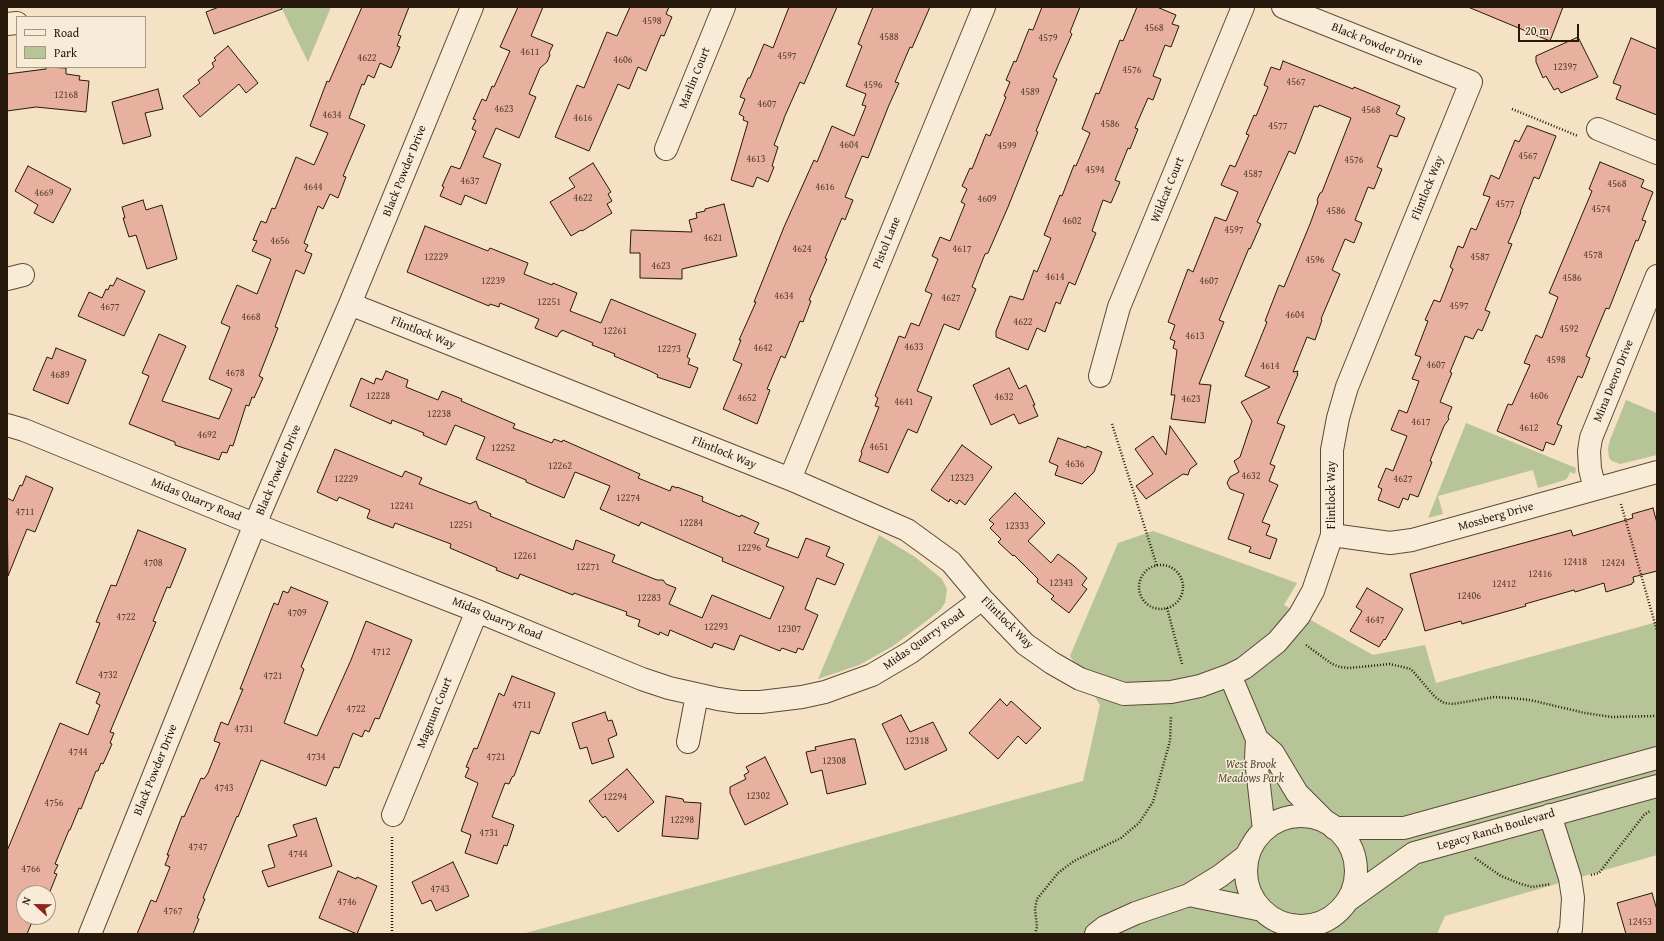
<!DOCTYPE html>
<html>
<head>
<meta charset="utf-8">
<style>
	body { margin:0 }
	#map { position:relative; width:1664px; height:941px; overflow:hidden; background:#f5e1c3; font-family:"Gentium Book Plus",serif }
	canvas { display:block }
	.frame { position:absolute; inset:0; border:8px solid #27190b; pointer-events:none }
	.legend { position:absolute; left:16px; top:16px; width:130px; height:52px; box-sizing:border-box; background:#f8ecd8; border:1px solid #a49886; margin:0; padding:5px 7px; list-style:none; font-size:12px; color:#27190b }
	.legend li { display:flex; align-items:center; gap:8px; height:20px }
	.legend b { width:20px; border:1px solid #a49886 }
	.north { position:absolute; left:16px; top:885px; width:40px; height:40px; box-sizing:border-box; background:#f8ecd8; border:1px solid #a49886; border-radius:50%; rotate:292deg; font-size:11px; font-weight:700; line-height:16px; text-align:center; color:#27190b }
	.north::after { content:''; display:block; margin:auto; width:14px; height:18px; background:#8f2418; clip-path:polygon(50% 0,100% 100%,50% 72%,0 100%) }
	.scale { position:absolute; left:1518px; top:24px; width:61px; height:18px; box-sizing:border-box; border:2px solid #27190b; border-top:0; padding-left:5px; font-size:12px; line-height:14px; white-space:nowrap; color:#27190b; -webkit-text-stroke:3px #f8ecd8; paint-order:stroke }
</style>
</head>
<body>
<div id="map">
<canvas width="1664" height="941"></canvas>
<div class="frame"></div>
<ul class="legend">
<li><b style="height:5px;background:#f8ecd8"></b>Road</li>
<li><b style="height:11px;background:#b6c498"></b>Park</li>
</ul>
<div class="north">N</div>
<div class="scale">20 m</div>
</div>
<script>
const context = document.querySelector('canvas').getContext('2d');
context.lineJoin = 'round';
function paint(path, color) {
  context.fillStyle = color;
  context.fill(path, 'evenodd');
}
function toPath(rows) {
  const path = new Path2D();
  for (const r of rows) {
    if (r.length === 3) {
      path.moveTo(r[0] + r[2], r[1]);
      path.arc(r[0], r[1], r[2], 0, 2 * Math.PI);
      continue;
    }
    path.moveTo(r[0], r[1]);
    for (let i = 2; i < r.length; i += 2) path.lineTo(r[i], r[i + 1]);
  }
  return path;
}
function trace(path, color, width, dash) {
  context.strokeStyle = color;
  context.lineWidth = width;
  context.lineCap = dash ? 'butt' : 'round';
  context.setLineDash(dash || []);
  context.stroke(path);
}
function write(font, color, halo, rows, align = 'center') {
  context.font = font + ' "Gentium Book Plus",serif';
  context.lineWidth = 3;
  context.setLineDash([]);
  context.textBaseline = 'middle';
  context.strokeStyle = halo;
  context.fillStyle = color;
  for (const [text, x, y, turn = 0] of rows) {
    context.save();
    context.translate(x, y);
    context.rotate((+turn || 0) * Math.PI / 180);
    context.textAlign = isNaN(turn) ? turn : align;
    if (halo) context.strokeText(text, 0, 0);
    context.fillText(text, 0, 0);
    context.restore();
  }
}
paint(toPath([
	[281,7,331,7,308,62],
	[1626,400,1657,413,1657,455,1620,464,1612,461,1609,458,1608,448,1610,440],
	[1466,423,1576,468,1575,474,1570,472,1568,477,1565,480,1538,488,1533,470,1438,496,1443,514,1428,518],
	[1153,531,1297,583,1284,605,1373,655,1425,645,1436,683,1657,622,1657,855,1445,916,1437,934,522,934,1083,781,1100,705,1070,656,1118,543],
	[879,535,915,557,942,579,947,589,945,603,940,610,929,619,893,646,859,665,818,679]
]), '#b6c498');
const building = toPath([
	[219,7,281,7,282,9,214,34,206,12,219,7],
	[362,7,409,7,398,35,401,36,397,46,400,47,391,68,380,63,374,78,368,75,364,85,362,84,349,118,365,125,343,176,346,177,338,198,330,194,323,209,318,206,304,243,308,245,305,251,312,254,304,274,296,270,275,327,278,328,259,376,263,378,254,398,252,397,249,406,246,405,233,446,230,445,227,453,222,452,219,460,175,445,175,442,129,424,149,376,142,373,159,334,186,346,162,401,219,419,232,389,209,379,230,327,221,323,237,285,257,294,271,259,252,251,257,241,253,240,261,221,266,223,272,208,275,209,296,157,314,165,328,133,310,126,327,81,329,82,362,7],
	[518,7,543,7,531,36,553,45,549,53,550,55,547,62,540,68,529,94,536,97,519,138,496,128,483,157,501,164,486,204,465,195,461,205,440,196,444,187,442,186,451,166,460,169,476,131,472,129,476,120,473,119,482,99,486,101,492,86,494,87,510,51,500,47,518,7],
	[630,7,669,7,666,14,672,17,664,36,661,35,646,71,638,67,629,89,618,84,589,151,555,137,577,85,584,88,607,32,617,36,630,7],
	[789,7,837,7,804,84,800,82,784,118,784,119,774,145,778,147,772,166,774,167,768,182,757,177,753,187,731,180,748,122,743,120,744,117,739,114,745,99,740,97,748,78,750,78,764,44,773,48,789,7],
	[873,7,930,7,912,48,910,47,895,82,899,83,889,105,868,158,862,156,845,197,853,200,845,220,842,218,825,258,827,259,809,300,811,301,803,322,800,321,785,358,781,356,767,389,770,390,757,424,723,409,742,364,733,360,741,340,739,340,756,302,754,302,784,227,814,160,817,162,832,126,854,136,866,106,862,105,866,94,846,86,862,46,858,44,873,7],
	[1042,7,1080,7,1070,32,1072,34,1053,77,1057,79,1036,131,1038,132,1008,207,988,253,985,254,972,287,976,289,959,330,944,324,917,391,932,397,917,433,908,429,888,473,859,461,862,453,861,452,879,407,875,406,878,398,875,396,899,336,905,338,911,323,919,326,932,294,925,291,938,259,932,256,940,237,950,241,965,204,961,202,967,189,962,186,970,168,972,169,986,134,990,136,1006,97,1004,96,1010,82,1006,80,1014,61,1016,62,1029,29,1033,30,1042,7],
	[1137,7,1157,7,1176,15,1172,24,1179,26,1171,47,1165,45,1153,76,1161,79,1153,100,1148,98,1135,128,1138,129,1130,149,1128,148,1115,180,1120,182,1111,203,1103,200,1092,231,1096,233,1075,285,1069,282,1060,304,1056,302,1045,332,1037,328,1028,350,996,337,996,331,1010,296,1023,300,1034,270,1037,272,1051,238,1044,235,1060,195,1062,196,1074,165,1076,166,1090,133,1082,129,1096,93,1099,94,1120,40,1123,41,1137,7],
	[1468,7,1563,7,1550,41,1468,7],
	[1578,37,1598,77,1561,93,1558,88,1554,90,1546,76,1543,78,1536,62,1536,56,1578,37],
	[1631,38,1657,49,1657,115,1616,99,1621,86,1613,83,1631,38],
	[228,46,258,83,246,93,239,84,200,117,183,96,200,83,198,80,214,67,212,63,216,60,214,58,228,46],
	[1283,61,1353,89,1354,87,1400,106,1396,114,1405,118,1397,137,1390,135,1377,167,1382,169,1374,189,1368,187,1355,220,1362,223,1354,243,1345,239,1332,270,1340,274,1321,319,1322,320,1315,340,1307,337,1293,372,1298,371,1297,374,1298,374,1277,423,1285,426,1270,464,1275,466,1269,481,1278,485,1262,522,1270,525,1266,535,1277,539,1270,559,1249,552,1251,547,1228,539,1244,494,1230,489,1227,483,1230,477,1239,472,1234,461,1240,457,1252,421,1241,402,1270,387,1245,376,1267,322,1265,321,1279,285,1284,287,1310,224,1318,202,1317,200,1320,193,1322,192,1351,118,1319,105,1318,107,1314,106,1295,154,1289,151,1257,222,1261,224,1250,249,1249,248,1219,320,1224,322,1199,384,1211,385,1205,423,1171,419,1175,395,1171,395,1177,350,1173,348,1175,341,1170,339,1175,325,1168,322,1188,269,1193,272,1215,217,1226,221,1238,192,1221,185,1230,165,1235,167,1249,135,1246,134,1254,115,1256,116,1268,87,1264,85,1271,67,1280,70,1283,61],
	[46,67,66,68,66,74,80,76,79,80,89,81,86,112,36,107,7,111,7,74,46,69,46,67],
	[158,89,163,109,145,113,151,136,123,144,112,102,158,89],
	[1527,126,1529,126,1556,136,1539,179,1534,177,1520,212,1521,212,1508,243,1512,244,1485,310,1490,312,1482,331,1478,329,1473,339,1465,336,1450,372,1452,373,1440,402,1452,407,1448,417,1449,419,1444,426,1430,461,1432,462,1418,497,1410,494,1408,500,1403,498,1399,508,1378,500,1382,489,1378,487,1386,468,1393,471,1407,436,1391,430,1399,410,1407,413,1419,381,1412,379,1421,357,1415,355,1428,321,1425,320,1434,300,1440,302,1453,269,1450,267,1458,246,1463,248,1471,228,1476,230,1490,197,1483,195,1491,175,1499,179,1515,140,1519,142,1527,126],
	[1600,162,1644,180,1641,187,1653,192,1642,220,1646,221,1638,241,1636,240,1609,309,1606,308,1586,356,1590,358,1582,378,1578,376,1557,424,1562,426,1554,445,1546,442,1543,451,1497,431,1508,404,1512,405,1530,365,1524,363,1536,335,1542,338,1558,297,1549,293,1592,191,1589,189,1600,162],
	[593,163,611,192,608,194,612,201,607,204,612,213,582,231,581,230,571,236,550,202,575,187,569,178,593,163],
	[28,166,71,189,53,223,34,213,38,205,15,191,28,166],
	[143,200,146,210,162,205,177,259,147,269,136,235,129,237,123,218,125,218,122,207,143,200],
	[724,204,737,256,682,269,682,279,640,278,640,253,630,253,631,230,692,232,689,220,697,218,696,213,705,211,705,209,724,204],
	[425,226,488,251,490,248,528,263,524,274,552,285,553,283,577,293,570,311,601,323,611,299,696,334,687,357,690,359,688,364,698,368,690,388,657,377,658,375,650,371,614,356,615,354,592,345,593,343,562,330,561,332,560,332,557,337,535,328,539,319,500,303,499,307,490,304,489,306,407,272,425,226],
	[117,278,145,291,124,336,78,316,89,292,102,298,106,289,108,290,110,285,113,286,117,278],
	[56,348,86,360,68,404,33,390,47,357,52,359,56,348],
	[1009,368,1019,389,1026,385,1035,405,1033,405,1038,416,1019,424,1014,414,991,425,973,385,1009,368],
	[386,371,408,380,406,387,438,400,442,391,462,399,461,401,515,424,513,428,552,443,554,439,562,442,563,440,640,474,638,478,670,491,672,486,677,488,677,487,703,497,702,501,740,517,741,515,759,523,754,533,769,539,766,546,798,558,806,538,830,547,826,556,844,564,835,585,817,578,805,609,818,615,803,650,798,648,796,653,782,648,780,651,740,635,734,650,714,643,712,648,670,630,668,636,660,632,659,635,638,626,640,620,626,615,627,612,574,593,573,595,520,574,518,579,496,570,497,568,450,548,451,544,395,523,393,528,367,518,370,510,339,497,337,501,317,492,335,449,402,477,405,471,422,478,419,484,470,504,476,501,479,509,491,514,490,516,573,550,576,540,615,555,612,562,657,580,663,580,666,584,676,588,669,604,702,618,712,595,770,619,784,587,722,561,723,558,641,522,639,526,600,509,610,486,575,472,564,498,526,482,526,480,476,459,485,437,455,425,446,445,423,435,424,433,392,420,391,424,350,406,361,378,374,384,376,378,382,380,386,371],
	[1170,426,1197,464,1190,469,1188,475,1183,474,1146,499,1136,486,1153,474,1135,449,1153,436,1166,455,1170,426],
	[1058,438,1086,448,1087,446,1102,452,1094,472,1082,484,1055,475,1058,466,1049,462,1058,438],
	[962,445,992,467,965,505,959,500,957,504,950,499,949,502,931,490,962,445],
	[26,476,53,488,35,532,27,529,8,576,7,498,13,501,20,485,22,486,26,476],
	[1015,493,1045,523,1028,541,1051,563,1058,554,1074,566,1087,578,1082,585,1087,589,1069,613,1051,599,1054,596,1037,582,1038,579,1014,555,1013,556,998,542,1001,539,990,528,994,524,989,520,1015,493],
	[1653,508,1657,523,1657,571,1633,577,1634,582,1632,583,1632,584,1606,592,1604,583,1575,592,1574,590,1525,604,1526,606,1462,624,1461,621,1425,631,1410,574,1571,530,1573,536,1633,518,1632,514,1653,508],
	[138,530,186,549,170,588,167,587,153,621,156,622,110,732,114,733,110,743,112,744,103,764,101,763,98,771,96,771,81,809,79,808,70,830,69,830,55,864,58,865,54,873,57,874,49,894,44,892,24,893,24,917,34,917,27,934,7,934,7,851,60,723,88,735,100,705,96,703,100,693,76,683,100,623,96,622,111,585,116,586,138,530],
	[291,587,328,602,301,667,304,669,284,723,317,736,351,660,366,621,412,640,379,719,375,718,369,732,365,730,362,737,353,733,339,768,334,767,326,786,261,760,238,817,237,816,203,898,205,899,197,918,199,919,193,934,137,934,151,900,156,902,170,867,165,865,169,855,167,855,182,816,184,817,201,778,204,779,208,773,220,743,214,741,221,722,228,725,243,689,240,689,274,603,278,605,283,591,288,593,291,587],
	[1367,588,1403,609,1385,640,1384,639,1379,647,1350,631,1362,611,1356,607,1367,588],
	[512,676,555,693,539,734,531,731,514,776,512,777,509,784,505,783,492,817,514,825,507,846,504,845,497,864,465,853,471,835,461,831,478,783,465,777,469,768,466,767,474,748,477,749,499,693,504,696,512,676],
	[1000,699,1007,706,1011,701,1041,728,1026,744,1018,736,998,759,969,733,1000,699],
	[605,712,608,721,612,720,617,735,608,739,614,757,592,764,587,747,580,749,572,723,605,712],
	[901,715,910,732,933,722,947,750,905,770,882,724,901,715],
	[851,739,855,739,866,784,827,794,822,770,811,773,806,752,816,750,815,747,851,739],
	[765,757,788,804,745,825,730,793,730,787,746,779,744,775,749,772,746,767,765,757],
	[627,769,654,802,618,832,605,816,603,818,589,801,627,769],
	[666,796,683,799,684,802,701,803,698,839,662,836,666,796],
	[316,818,332,866,268,887,262,871,275,867,268,845,297,836,293,825,316,818],
	[453,862,469,896,436,911,431,900,422,904,412,882,453,862],
	[338,871,356,879,357,877,377,886,357,934,319,918,338,871],
	[1652,893,1657,910,1657,934,1626,934,1617,903,1652,893]
]);
paint(building, '#e8b09e');
trace(building, '#27190b', 1);
const minor = toPath([
	[7,24,17,23],
	[1598,129,1657,153],
	[666,149,724,7],
	[7,279,23,275],
	[350,304,790,479,907,530,951,562,982,599,1025,644,1052,663,1080,679,1124,694,1171,692,1200,686,1230,675,1244,668,1277,642,1299,616,1313,591,1332,535,1332,450,1338,418,1347,387,1471,82,1283,7],
	[1100,376,1119,307,1243,7],
	[7,425,24,430,274,532,477,611,642,679,669,688,718,699,739,702,761,702,802,697,825,692,872,675,911,652,982,599],
	[790,479,984,7],
	[1595,489,1590,469,1589,451,1591,438,1657,276],
	[1332,535,1390,543,1412,540,1657,472],
	[1230,675,1257,739,1273,753,1297,793,1326,822],
	[1257,739,1256,759,1264,830],
	[688,742,697,695],
	[393,815,477,611],
	[1550,815,1570,878,1573,898,1571,929,1569,934],
	[1301,871,55],
	[1334,828,1404,828,1657,758],
	[1189,895,1262,910],
	[1347,901,1414,853,1657,786],
	[90,934,255,524,350,304,472,7],
	[1096,934,1105,927,1136,913,1189,895,1220,876,1246,856,1251,847]
]);
trace(minor, '#5a4b39', 24);
trace(toPath([
	[1512,109,1578,136],
	[1112,424,1157,566],
	[1621,504,1657,631],
	[1161,587,22],
	[1167,608,1182,664],
	[1306,645,1332,664,1340,667,1349,668,1390,664,1411,669,1435,697,1444,703,1453,704,1494,697,1511,698,1530,700,1585,713,1612,717,1657,716],
	[1475,858,1501,876,1521,884,1532,887,1551,884],
	[1591,875,1599,873,1644,815,1650,811],
	[392,934,392,835],
	[1035,934,1037,927,1035,909,1037,899,1058,873,1074,861,1121,838,1139,823,1153,802,1170,741,1171,716]
]), '#27190b', 2.5, [1, 2]);
trace(minor, '#f8ecd8', 22);
write('10px', '#573f30', null, [
	["4598",652,21],
	["4568",1154,28],
	["4588",889,37],
	["4579",1048,38],
	["4611",530,52],
	["4597",787,56],
	["4622",367,58],
	["4606",623,60],
	["12397",1565,67],
	["4576",1132,70],
	["4567",1296,82],
	["4596",873,85],
	["4589",1030,92],
	["12168",66,95],
	["4607",767,104],
	["4623",504,109],
	["4568",1371,110],
	["4634",332,115],
	["4616",583,118],
	["4586",1110,124],
	["4577",1278,126],
	["4604",849,145],
	["4599",1007,146],
	["4567",1528,156],
	["4613",756,159],
	["4576",1354,160],
	["4594",1095,170],
	["4587",1253,174],
	["4637",470,181],
	["4568",1617,184],
	["4644",313,187],
	["4616",825,187],
	["4669",44,193],
	["4622",583,198],
	["4609",987,199],
	["4577",1505,204],
	["4574",1601,209],
	["4586",1336,211],
	["4602",1072,221],
	["4597",1234,230],
	["4621",713,238],
	["4656",280,241],
	["4624",802,249],
	["4617",962,249],
	["4578",1593,255],
	["12229",436,257],
	["4587",1480,257],
	["4596",1315,260],
	["4623",661,266],
	["4614",1055,277],
	["4586",1572,278],
	["12239",493,281],
	["4607",1209,281],
	["4634",784,296],
	["4627",951,298],
	["12251",549,302],
	["4597",1459,306],
	["4677",110,307],
	["4604",1295,315],
	["4668",251,317],
	["4622",1023,322],
	["4592",1569,329],
	["12261",615,331],
	["4613",1195,336],
	["4633",914,347],
	["4642",763,348],
	["12273",669,349],
	["4598",1556,360],
	["4607",1436,365],
	["4614",1270,366],
	["4678",235,373],
	["4689",60,375],
	["12228",378,396],
	["4606",1539,396],
	["4632",1004,397],
	["4652",747,398],
	["4623",1191,399],
	["4641",904,402],
	["12238",439,414],
	["4617",1421,422],
	["4612",1529,428],
	["4692",207,435],
	["4651",879,447],
	["12252",503,448],
	["4636",1075,464],
	["12262",560,466],
	["4632",1251,476],
	["12323",962,478],
	["12229",346,479],
	["4627",1403,479],
	["12274",628,498],
	["12241",402,506],
	["4711",25,512],
	["12284",691,523],
	["12251",461,525],
	["12333",1017,526],
	["12296",749,548],
	["12261",525,556],
	["12418",1575,562],
	["4708",153,563],
	["12424",1613,563],
	["12271",588,567],
	["12416",1540,574],
	["12343",1061,583],
	["12412",1504,584],
	["12406",1469,596],
	["12283",649,598],
	["4709",297,613],
	["4722",126,617],
	["4647",1375,620],
	["12293",716,627],
	["12307",789,629],
	["4712",381,652],
	["4732",108,675],
	["4721",273,676],
	["4711",522,705],
	["4722",356,709],
	["4731",244,729],
	["12318",917,741],
	["4744",78,752],
	["4734",316,757],
	["4721",496,757],
	["12308",834,761],
	["4743",224,788],
	["12302",758,796],
	["12294",615,797],
	["4756",54,803],
	["12298",682,820],
	["4731",489,833],
	["4747",198,847],
	["4744",298,854],
	["4766",31,869],
	["4743",440,889],
	["4746",347,902],
	["4767",173,911],
	["12453",1640,922]
]);
write('12px', '#27190b', '#f8ecd8', [
	["Black Powder Drive",1377,45,22],
	["Marlin Court",695,78,-68],
	["Black Powder Drive",405,171,-68],
	["Flintlock Way",1428,188,-68],
	["Wildcat Court",1168,190,-68],
	["Pistol Lane",887,243,-68],
	["Flintlock Way",423,333,22],
	["Mina Deoro Drive",1614,381,-68],
	["Flintlock Way",724,453,22],
	["Black Powder Drive",279,470,-67],
	["Flintlock Way",1332,495,-90],
	["Midas Quarry Road",196,500,22],
	["Mossberg Drive",1496,517,-16],
	["Midas Quarry Road",497,619,22],
	["Flintlock Way",1007,623,45],
	["Midas Quarry Road",924,640,-35],
	["Magnum Court",435,713,-68],
	["Black Powder Drive",156,770,-68],
	["Legacy Ranch Boulevard",1496,830,-16]
]);
write('italic 12px', '#524c35', '#f8ecd8', [
	["West Brook",1251,765],
	["Meadows Park",1251,779]
]);
</script>
</body>
</html>
